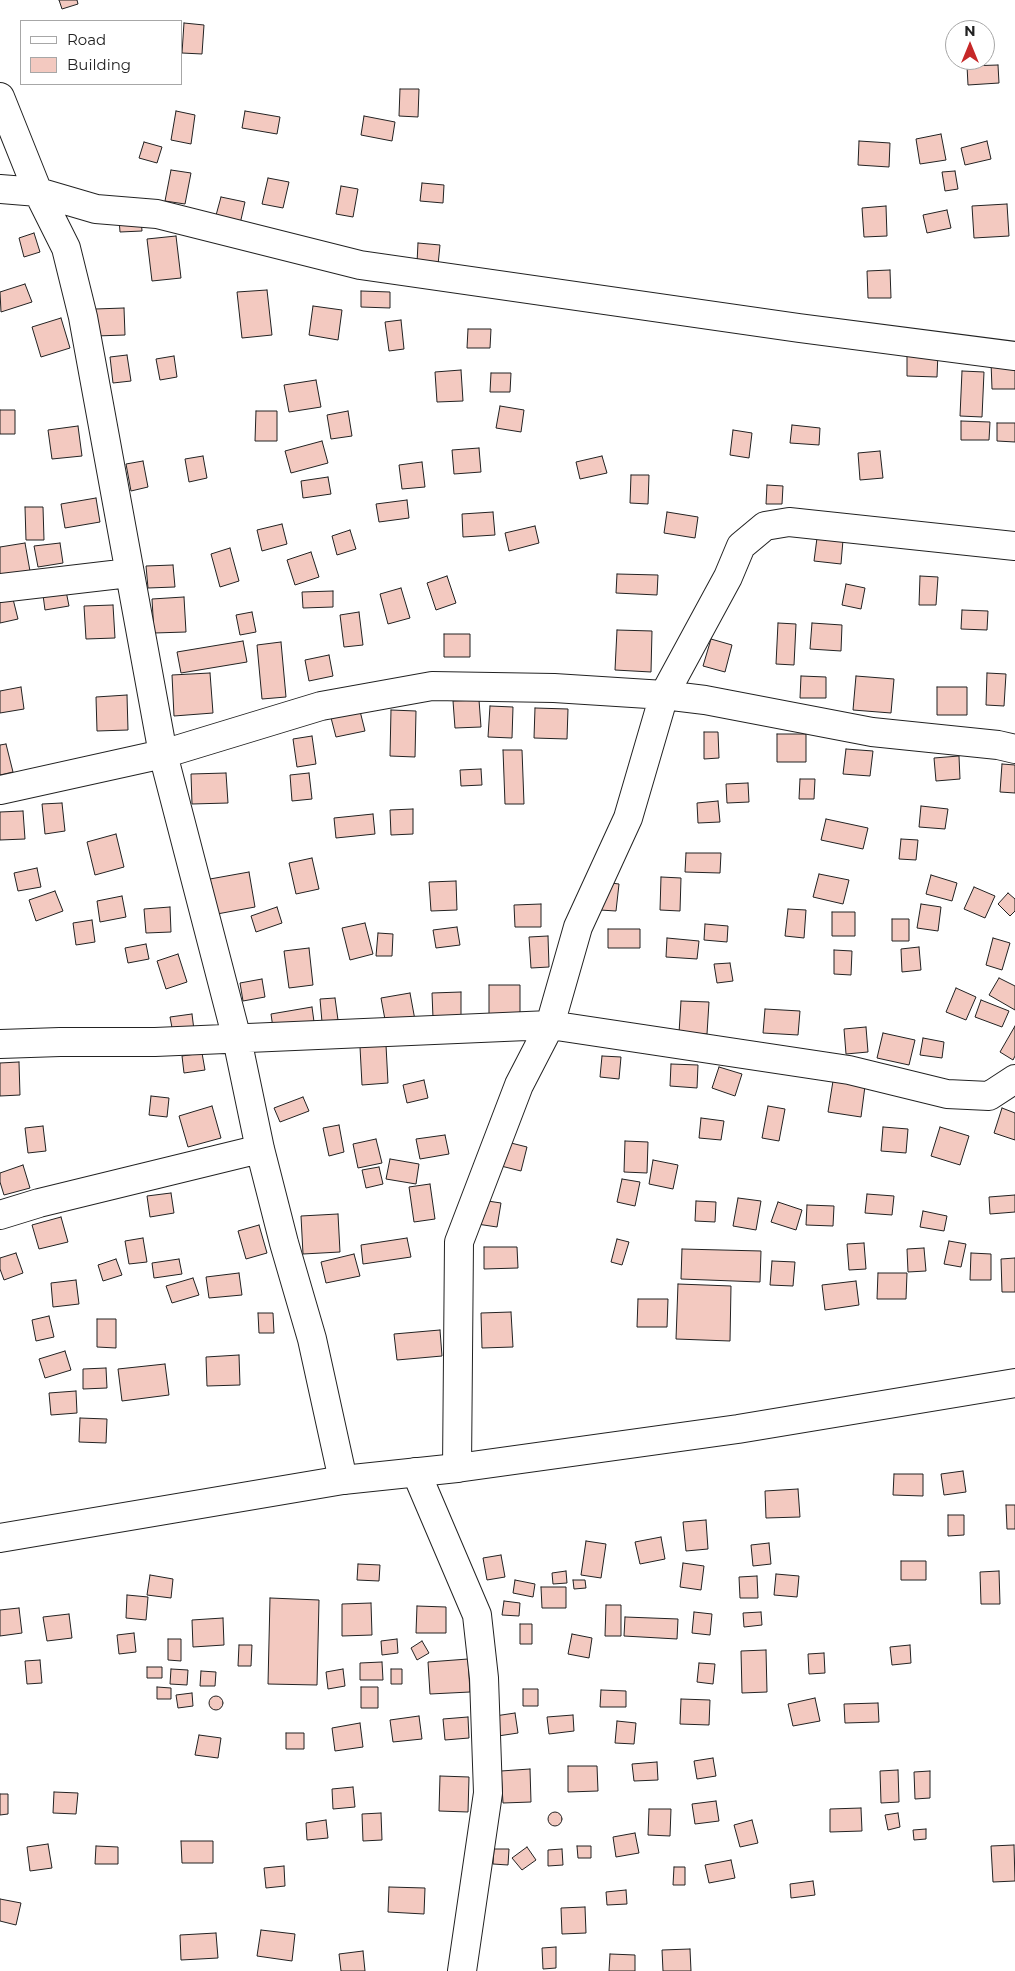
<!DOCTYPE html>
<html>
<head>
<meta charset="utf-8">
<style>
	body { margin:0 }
	#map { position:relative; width:1015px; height:1971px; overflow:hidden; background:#fff; font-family:Montserrat,sans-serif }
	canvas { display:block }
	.legend { position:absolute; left:20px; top:20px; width:162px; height:65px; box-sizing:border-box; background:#fff; border:1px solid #a7a7a7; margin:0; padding:6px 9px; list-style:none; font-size:15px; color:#222 }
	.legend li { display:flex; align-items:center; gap:10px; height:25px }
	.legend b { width:25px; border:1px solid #a7a7a7 }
	.north { position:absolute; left:945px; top:20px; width:50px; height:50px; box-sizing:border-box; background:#fff; border:1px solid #a7a7a7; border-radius:50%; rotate:0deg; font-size:14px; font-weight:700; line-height:20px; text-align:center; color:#222 }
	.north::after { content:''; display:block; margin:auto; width:18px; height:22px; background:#c62828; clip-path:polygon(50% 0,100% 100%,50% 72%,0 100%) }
</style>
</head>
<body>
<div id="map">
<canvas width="1015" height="1971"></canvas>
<ul class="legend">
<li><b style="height:6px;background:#fff"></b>Road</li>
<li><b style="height:14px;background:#f3c9c0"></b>Building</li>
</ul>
<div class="north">N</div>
</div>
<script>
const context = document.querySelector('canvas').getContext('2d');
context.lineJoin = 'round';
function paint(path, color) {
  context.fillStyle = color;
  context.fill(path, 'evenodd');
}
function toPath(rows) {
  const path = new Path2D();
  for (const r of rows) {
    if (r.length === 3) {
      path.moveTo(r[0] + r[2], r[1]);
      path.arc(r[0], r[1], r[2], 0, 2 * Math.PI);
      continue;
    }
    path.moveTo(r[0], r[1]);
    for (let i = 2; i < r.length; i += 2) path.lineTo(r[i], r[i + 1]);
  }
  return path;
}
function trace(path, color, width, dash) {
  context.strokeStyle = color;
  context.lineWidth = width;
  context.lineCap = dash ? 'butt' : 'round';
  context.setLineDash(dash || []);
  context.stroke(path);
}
const building = toPath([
	[59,0,77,0,78,4,62,9,59,0],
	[184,23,204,25,202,54,182,53,184,23],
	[998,65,999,83,968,85,967,66,998,65],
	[400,89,419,89,418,117,399,116,400,89],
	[176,111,195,115,191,144,171,140,176,111],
	[245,111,280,117,277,134,242,128,245,111],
	[364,116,395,122,392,141,361,135,364,116],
	[941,134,946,160,920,164,916,139,941,134],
	[859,141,890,143,889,167,858,165,859,141],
	[987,141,991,159,965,165,961,148,987,141],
	[144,142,162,147,157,163,139,158,144,142],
	[171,170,191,173,185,204,165,201,171,170],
	[955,171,958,189,945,191,942,172,955,171],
	[268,178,289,182,283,208,262,204,268,178],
	[422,183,444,185,443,203,420,201,422,183],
	[341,186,358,189,353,217,336,214,341,186],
	[221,197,245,202,240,224,215,219,221,197],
	[1007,204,1009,236,974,238,972,206,1007,204],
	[886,206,887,236,864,237,862,208,886,206],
	[947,210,951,228,927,233,923,215,947,210],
	[141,218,142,231,120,232,119,219,141,218],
	[34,233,40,252,24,257,19,238,34,233],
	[176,236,181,278,152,281,147,239,176,236],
	[418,243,440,245,438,265,417,263,418,243],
	[890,270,891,298,868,298,867,271,890,270],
	[25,284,32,302,1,312,0,292,25,284],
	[267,290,272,335,242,338,237,292,267,290],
	[361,291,390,292,390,308,361,307,361,291],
	[313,306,342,310,338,340,309,335,313,306],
	[124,308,125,335,96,336,95,309,124,308],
	[61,318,70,348,41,357,32,327,61,318],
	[401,320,404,349,389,351,385,322,401,320],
	[468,329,491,329,490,348,467,348,468,329],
	[907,351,938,352,937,377,907,376,907,351],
	[127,355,131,381,113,383,110,357,127,355],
	[174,356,177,377,160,380,156,359,174,356],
	[1015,361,1015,389,992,389,991,362,1015,361],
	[461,370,463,401,437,402,435,372,461,370],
	[962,371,984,372,982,417,960,416,962,371],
	[491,373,511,373,510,392,490,392,491,373],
	[316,380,321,407,289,412,284,385,316,380],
	[500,406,524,410,521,432,496,428,500,406],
	[0,410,15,410,15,434,0,434,0,410],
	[256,411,277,411,277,441,255,441,256,411],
	[348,411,352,436,331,439,327,415,348,411],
	[961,421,990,422,989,440,961,440,961,421],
	[997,423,1015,423,1015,442,997,441,997,423],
	[792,425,820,428,819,445,790,443,792,425],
	[78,426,82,456,52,459,48,430,78,426],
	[733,430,752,433,749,458,730,455,733,430],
	[322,441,328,463,291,473,285,451,322,441],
	[479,448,481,472,454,474,452,450,479,448],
	[880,451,883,478,860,480,858,453,880,451],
	[203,456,207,478,189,482,185,459,203,456],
	[602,456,607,473,580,479,576,462,602,456],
	[143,461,148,487,131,491,126,464,143,461],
	[422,462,425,487,402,489,399,465,422,462],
	[631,475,649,475,648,504,630,503,631,475],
	[328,477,331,494,303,498,301,481,328,477],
	[767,485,783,486,782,504,766,504,767,485],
	[96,498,100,522,65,528,61,504,96,498],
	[407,500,409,518,379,522,376,504,407,500],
	[25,507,43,507,44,540,26,540,25,507],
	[493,512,495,535,463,537,462,514,493,512],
	[667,512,698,517,695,538,664,533,667,512],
	[282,524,287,544,262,551,257,530,282,524],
	[535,526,539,543,509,551,505,533,535,526],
	[350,530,356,549,337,555,332,536,350,530],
	[817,538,843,540,841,564,814,561,817,538],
	[25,543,30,571,0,575,0,547,25,543],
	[60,543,63,563,38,567,34,546,60,543],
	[230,548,239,581,220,587,211,554,230,548],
	[311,552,319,577,295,585,287,560,311,552],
	[173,565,175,587,148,588,146,566,173,565],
	[617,574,658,575,657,595,616,593,617,574],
	[447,576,456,603,436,610,427,583,447,576],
	[920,576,938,577,936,605,919,605,920,576],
	[846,584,865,588,861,609,842,605,846,584],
	[401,588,410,618,388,624,380,594,401,588],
	[66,591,69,606,45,610,43,595,66,591],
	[333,591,333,607,303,608,302,592,333,591],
	[184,597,186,632,154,633,152,599,184,597],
	[13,599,18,619,0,623,0,602,13,599],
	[113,605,115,638,86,639,84,606,113,605],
	[962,610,988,611,987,630,961,629,962,610],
	[252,612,256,632,240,635,236,615,252,612],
	[359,612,363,645,344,647,340,615,359,612],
	[778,623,796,624,794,665,776,664,778,623],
	[812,623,842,625,841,651,810,649,812,623],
	[617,630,652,631,651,672,615,670,617,630],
	[444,634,470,634,470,657,444,657,444,634],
	[711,639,732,645,725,672,703,666,711,639],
	[243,641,247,662,181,673,177,652,243,641],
	[281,642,286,697,262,699,257,645,281,642],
	[329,655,333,676,309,681,305,660,329,655],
	[210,673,213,713,174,716,172,675,210,673],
	[987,673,1006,674,1004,706,986,705,987,673],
	[801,676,826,677,826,698,800,698,801,676],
	[856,676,894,679,891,713,853,710,856,676],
	[21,687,24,709,0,713,0,691,21,687],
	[937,687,967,687,967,715,937,715,937,687],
	[127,695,128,730,97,731,96,697,127,695],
	[479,700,481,727,455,728,453,701,479,700],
	[490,706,513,707,512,738,488,737,490,706],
	[359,707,365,731,336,737,330,714,359,707],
	[535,708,568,709,567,739,534,738,535,708],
	[391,710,416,711,415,757,390,756,391,710],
	[704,732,718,732,719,758,704,759,704,732],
	[777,734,806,734,806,762,777,762,777,734],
	[312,736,316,764,297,767,293,739,312,736],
	[6,744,13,772,0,775,0,745,6,744],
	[846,749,873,751,870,776,843,774,846,749],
	[503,750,522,750,524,804,505,804,503,750],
	[959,756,960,779,936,781,934,758,959,756],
	[1002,764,1015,765,1015,793,1000,792,1002,764],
	[481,769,482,785,461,786,460,770,481,769],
	[226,773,228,803,192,804,191,774,226,773],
	[309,773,312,799,292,801,290,775,309,773],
	[800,779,815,779,814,799,799,799,800,779],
	[748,783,749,802,727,803,726,784,748,783],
	[718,801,720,822,698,823,697,803,718,801],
	[62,803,65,831,45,834,42,804,62,803],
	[921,806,948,809,945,829,919,827,921,806],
	[413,809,413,834,391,835,390,810,413,809],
	[23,811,25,839,0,840,0,812,23,811],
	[373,814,375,834,336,838,334,818,373,814],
	[826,819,868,828,863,849,821,840,826,819],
	[116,834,124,867,95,875,87,842,116,834],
	[901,839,918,840,916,860,899,859,901,839],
	[686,853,721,853,720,873,685,872,686,853],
	[312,858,319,889,296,894,289,863,312,858],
	[37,868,41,887,18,891,14,873,37,868],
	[249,872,255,907,217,914,210,879,249,872],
	[819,874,849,880,843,904,813,897,819,874],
	[931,875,957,883,952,901,926,894,931,875],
	[661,877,681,878,680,911,660,910,661,877],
	[456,881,457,910,431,911,429,882,456,881],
	[603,882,619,884,616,911,600,910,603,882],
	[974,887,995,896,985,918,964,909,974,887],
	[55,891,63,911,36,921,29,900,55,891],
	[1008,893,1015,899,1015,911,1010,916,998,904,1008,893],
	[122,896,126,917,100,922,97,901,122,896],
	[541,904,541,927,515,927,514,905,541,904],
	[921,904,941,907,938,931,917,928,921,904],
	[170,907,171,932,146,933,144,909,170,907],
	[277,907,282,923,256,932,251,916,277,907],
	[788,909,806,910,804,938,785,936,788,909],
	[832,912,855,912,855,936,832,936,832,912],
	[892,919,909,919,909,941,892,941,892,919],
	[92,920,95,942,76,945,73,923,92,920],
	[365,923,373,954,350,960,342,928,365,923],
	[705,924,728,926,727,942,704,940,705,924],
	[457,927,460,945,436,948,433,930,457,927],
	[608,929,640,929,640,948,608,948,608,929],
	[378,933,393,934,392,956,376,956,378,933],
	[548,936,549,967,531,968,529,937,548,936],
	[667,938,699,941,697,959,666,957,667,938],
	[993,938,1010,943,1002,970,986,965,993,938],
	[146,944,149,959,128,963,125,948,146,944],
	[919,947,921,970,902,972,901,949,919,947],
	[309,948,313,985,289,988,284,951,309,948],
	[834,950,852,951,851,975,834,974,834,950],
	[178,954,187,982,166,989,157,961,178,954],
	[730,963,733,981,717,983,714,964,730,963],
	[999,978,1015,986,1015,1010,989,995,999,978],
	[262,979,265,997,243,1001,240,983,262,979],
	[489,985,520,985,520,1017,489,1017,489,985],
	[956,988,976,997,966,1020,946,1012,956,988],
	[461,992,461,1016,433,1018,432,993,461,992],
	[410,993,415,1020,386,1025,381,998,410,993],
	[335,998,338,1020,322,1022,320,999,335,998],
	[981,1000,1009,1011,1002,1027,975,1017,981,1000],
	[681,1001,709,1002,707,1034,679,1033,681,1001],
	[312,1007,315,1029,274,1035,271,1014,312,1007],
	[765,1009,800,1011,798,1035,763,1033,765,1009],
	[192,1014,194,1030,173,1033,170,1017,192,1014],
	[1015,1026,1015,1056,1013,1060,1000,1052,1015,1026],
	[866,1027,868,1052,846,1054,844,1029,866,1027],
	[883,1033,915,1040,909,1065,877,1058,883,1033],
	[923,1038,944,1042,942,1058,920,1055,923,1038],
	[386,1045,388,1083,362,1085,360,1047,386,1045],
	[202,1053,205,1070,184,1073,182,1056,202,1053],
	[602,1056,621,1057,619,1079,600,1077,602,1056],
	[19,1062,20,1095,0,1096,0,1063,19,1062],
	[671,1064,698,1065,697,1088,670,1086,671,1064],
	[719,1067,742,1074,735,1096,712,1088,719,1067],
	[424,1080,428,1098,407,1103,403,1085,424,1080],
	[833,1081,865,1086,861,1117,828,1112,833,1081],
	[151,1096,169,1098,167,1117,149,1115,151,1096],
	[303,1097,309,1111,280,1122,274,1108,303,1097],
	[212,1106,221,1138,188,1147,179,1116,212,1106],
	[768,1106,785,1109,779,1141,762,1138,768,1106],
	[1002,1108,1015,1113,1015,1140,994,1133,1002,1108],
	[701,1118,724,1121,721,1140,699,1138,701,1118],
	[339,1125,344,1152,329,1156,323,1128,339,1125],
	[43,1126,46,1151,28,1153,25,1128,43,1126],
	[883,1127,908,1129,906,1153,881,1151,883,1127],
	[940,1127,969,1136,960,1165,931,1156,940,1127],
	[445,1135,449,1154,420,1159,416,1139,445,1135],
	[376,1139,382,1163,358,1168,353,1144,376,1139],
	[625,1141,648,1142,647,1173,624,1172,625,1141],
	[507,1142,527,1147,521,1171,501,1166,507,1142],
	[390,1159,419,1164,416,1184,386,1179,390,1159],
	[653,1160,678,1165,673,1189,649,1184,653,1160],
	[23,1165,30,1188,4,1195,0,1182,0,1173,23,1165],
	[379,1167,383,1184,366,1188,362,1170,379,1167],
	[622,1179,640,1182,635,1206,617,1202,622,1179],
	[430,1184,435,1219,414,1222,409,1187,430,1184],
	[171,1193,174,1213,150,1217,147,1196,171,1193],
	[867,1194,894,1196,892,1215,865,1213,867,1194],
	[1015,1195,1015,1212,990,1214,989,1197,1015,1195],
	[738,1198,761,1201,756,1230,733,1226,738,1198],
	[481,1200,501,1203,497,1227,477,1224,481,1200],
	[696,1201,716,1202,715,1222,695,1221,696,1201],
	[778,1202,802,1210,796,1230,771,1222,778,1202],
	[807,1205,834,1206,833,1226,806,1225,807,1205],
	[923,1211,947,1216,944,1231,920,1227,923,1211],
	[338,1214,340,1252,303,1254,301,1216,338,1214],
	[61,1217,68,1242,39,1249,32,1225,61,1217],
	[259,1225,267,1253,246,1259,238,1231,259,1225],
	[143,1238,147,1262,129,1264,125,1241,143,1238],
	[407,1238,411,1257,363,1264,361,1245,407,1238],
	[617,1239,629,1242,622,1265,611,1262,617,1239],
	[949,1241,966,1244,961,1267,944,1264,949,1241],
	[864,1243,866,1269,849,1270,847,1244,864,1243],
	[484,1247,517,1247,518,1268,484,1269,484,1247],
	[924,1248,926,1271,908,1272,907,1249,924,1248],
	[682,1249,761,1251,760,1282,681,1279,682,1249],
	[16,1253,23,1273,4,1280,0,1269,0,1258,16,1253],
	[971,1253,991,1254,991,1280,970,1280,971,1253],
	[354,1254,360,1276,326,1283,321,1262,354,1254],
	[1015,1258,1015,1292,1002,1292,1001,1259,1015,1258],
	[116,1259,122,1275,103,1281,98,1265,116,1259],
	[179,1259,182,1274,154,1278,152,1263,179,1259],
	[772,1261,795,1262,793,1286,770,1285,772,1261],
	[239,1273,242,1295,209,1298,206,1277,239,1273],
	[878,1273,907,1273,906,1299,877,1299,878,1273],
	[193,1278,199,1295,172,1303,166,1286,193,1278],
	[76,1280,79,1304,53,1307,51,1283,76,1280],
	[856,1281,859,1305,825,1310,822,1285,856,1281],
	[678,1284,731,1286,730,1341,676,1339,678,1284],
	[638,1299,668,1299,667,1327,637,1327,638,1299],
	[511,1312,513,1347,482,1348,481,1313,511,1312],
	[258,1313,273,1313,274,1333,259,1333,258,1313],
	[49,1316,54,1337,36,1341,32,1320,49,1316],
	[97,1319,116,1319,116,1348,97,1347,97,1319],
	[440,1330,442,1356,397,1360,394,1334,440,1330],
	[65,1351,71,1370,45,1378,39,1359,65,1351],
	[239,1355,240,1385,207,1386,206,1357,239,1355],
	[165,1364,169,1395,122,1401,118,1369,165,1364],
	[106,1368,107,1388,83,1389,83,1369,106,1368],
	[76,1391,77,1413,51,1415,49,1393,76,1391],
	[80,1418,107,1419,106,1443,79,1442,80,1418],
	[963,1471,966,1492,944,1495,941,1474,963,1471],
	[894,1474,923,1474,923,1496,893,1495,894,1474],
	[798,1489,800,1517,766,1518,765,1491,798,1489],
	[1006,1505,1015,1505,1015,1529,1007,1529,1006,1505],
	[948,1515,964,1515,964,1535,948,1536,948,1515],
	[706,1520,708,1549,686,1551,683,1522,706,1520],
	[661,1537,665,1559,640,1564,635,1542,661,1537],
	[586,1541,606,1544,601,1578,581,1575,586,1541],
	[769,1543,771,1564,753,1566,751,1545,769,1543],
	[501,1555,505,1577,487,1580,483,1558,501,1555],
	[901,1561,926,1561,926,1580,901,1580,901,1561],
	[683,1563,704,1566,701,1590,680,1587,683,1563],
	[358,1564,380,1565,379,1581,357,1580,358,1564],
	[566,1571,567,1583,553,1584,552,1573,566,1571],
	[999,1571,1000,1604,981,1604,980,1572,999,1571],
	[776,1574,799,1576,797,1597,774,1595,776,1574],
	[150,1575,173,1579,171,1598,147,1595,150,1575],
	[757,1576,758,1598,740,1598,739,1577,757,1576],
	[515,1580,535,1584,533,1597,513,1593,515,1580],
	[573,1580,585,1580,586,1588,574,1589,573,1580],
	[541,1587,566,1587,566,1608,542,1608,541,1587],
	[127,1595,148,1597,146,1620,126,1618,127,1595],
	[270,1598,319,1600,317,1685,268,1684,270,1598],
	[504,1601,520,1603,519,1616,502,1615,504,1601],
	[371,1603,372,1635,342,1636,342,1604,371,1603],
	[606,1605,621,1605,621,1636,605,1636,606,1605],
	[417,1606,446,1607,446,1633,416,1633,417,1606],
	[19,1608,22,1633,0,1636,0,1610,19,1608],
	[694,1612,712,1614,710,1635,692,1633,694,1612],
	[761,1612,762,1625,744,1627,743,1613,761,1612],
	[69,1614,72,1638,47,1641,43,1617,69,1614],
	[625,1617,678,1619,677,1639,624,1636,625,1617],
	[223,1618,224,1645,193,1647,192,1620,223,1618],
	[520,1624,532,1624,532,1644,520,1644,520,1624],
	[134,1633,136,1652,119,1654,117,1635,134,1633],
	[572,1634,592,1638,589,1658,568,1654,572,1634],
	[168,1639,181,1639,181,1661,168,1660,168,1639],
	[397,1639,398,1653,382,1655,381,1641,397,1639],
	[422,1641,429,1653,417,1660,411,1648,422,1641],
	[239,1645,252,1645,251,1666,238,1666,239,1645],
	[910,1645,911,1663,892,1665,890,1647,910,1645],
	[766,1650,767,1692,742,1693,741,1651,766,1650],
	[824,1653,825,1673,809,1674,808,1654,824,1653],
	[468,1659,470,1692,430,1694,428,1662,468,1659],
	[40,1660,42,1683,27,1684,25,1661,40,1660],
	[382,1662,383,1680,360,1680,360,1663,382,1662],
	[699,1663,715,1664,713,1684,697,1682,699,1663],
	[147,1667,162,1667,162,1678,147,1678,147,1667],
	[171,1669,188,1670,187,1685,170,1684,171,1669],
	[343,1669,345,1686,328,1689,326,1672,343,1669],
	[391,1669,402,1669,402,1684,391,1684,391,1669],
	[201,1671,216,1672,215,1686,200,1686,201,1671],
	[157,1687,171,1688,171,1699,157,1699,157,1687],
	[361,1687,378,1687,378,1708,361,1708,361,1687],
	[523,1689,538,1689,538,1706,523,1706,523,1689],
	[601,1690,626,1691,626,1707,600,1707,601,1690],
	[192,1693,193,1706,178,1708,176,1695,192,1693],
	[216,1703,7],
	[815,1698,820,1721,793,1726,788,1704,815,1698],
	[681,1699,710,1700,709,1725,680,1724,681,1699],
	[878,1703,879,1722,845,1723,844,1704,878,1703],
	[515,1713,518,1733,498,1736,495,1716,515,1713],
	[573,1715,574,1731,549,1734,547,1717,573,1715],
	[419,1716,422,1739,393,1742,390,1720,419,1716],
	[468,1717,469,1738,445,1740,443,1719,468,1717],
	[617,1721,636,1723,634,1744,615,1743,617,1721],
	[360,1723,363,1747,335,1751,332,1728,360,1723],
	[286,1733,304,1733,304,1749,286,1749,286,1733],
	[199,1735,221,1738,218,1758,195,1755,199,1735],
	[713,1758,716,1776,697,1779,694,1761,713,1758],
	[657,1762,658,1780,634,1781,632,1764,657,1762],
	[568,1766,597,1766,598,1791,568,1792,568,1766],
	[530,1769,531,1802,503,1803,501,1771,530,1769],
	[898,1770,899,1802,881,1803,880,1771,898,1770],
	[930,1771,930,1798,915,1799,914,1772,930,1771],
	[440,1776,469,1777,468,1812,439,1811,440,1776],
	[353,1787,355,1807,333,1809,332,1789,353,1787],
	[54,1792,78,1793,76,1814,53,1813,54,1792],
	[0,1794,8,1794,8,1814,0,1815,0,1794],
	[716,1801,719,1821,695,1824,692,1804,716,1801],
	[861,1808,862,1831,830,1832,830,1809,861,1808],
	[649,1809,671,1809,670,1836,648,1835,649,1809],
	[555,1819,7],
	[381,1813,382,1840,363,1841,362,1814,381,1813],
	[898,1813,900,1827,888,1830,885,1815,898,1813],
	[326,1820,328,1838,307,1840,306,1823,326,1820],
	[752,1820,758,1843,740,1847,734,1825,752,1820],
	[926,1829,926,1839,914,1840,913,1830,926,1829],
	[635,1833,639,1853,616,1857,613,1837,635,1833],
	[181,1841,213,1841,213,1863,182,1863,181,1841],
	[48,1844,52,1868,30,1871,27,1847,48,1844],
	[1014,1845,1015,1881,993,1882,991,1846,1014,1845],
	[96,1846,118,1847,118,1864,95,1864,96,1846],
	[577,1846,591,1846,591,1858,578,1858,577,1846],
	[527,1847,536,1860,522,1870,512,1858,527,1847],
	[494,1849,509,1849,508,1865,493,1864,494,1849],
	[562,1849,563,1865,548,1866,548,1850,562,1849],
	[731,1860,735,1878,709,1883,705,1865,731,1860],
	[284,1866,285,1886,266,1888,264,1868,284,1866],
	[674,1867,685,1867,685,1885,673,1885,674,1867],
	[813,1881,815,1895,791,1898,790,1884,813,1881],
	[389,1887,425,1888,424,1914,388,1912,389,1887],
	[626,1890,627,1904,607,1905,606,1892,626,1890],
	[0,1899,21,1903,16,1925,0,1921,0,1899],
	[585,1907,586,1933,562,1934,561,1908,585,1907],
	[261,1930,295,1934,292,1961,257,1956,261,1930],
	[216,1933,218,1958,181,1960,180,1935,216,1933],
	[556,1947,556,1968,543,1969,542,1948,556,1947],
	[690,1949,691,1971,663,1971,662,1950,690,1949],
	[363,1951,365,1971,341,1971,339,1954,363,1951],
	[610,1954,635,1955,635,1971,609,1971,610,1954]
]);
paint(building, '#f3c9c0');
trace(building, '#222', 1);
const minor = toPath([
	[0,97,38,192,66,248,83,317,163,754,237,1039,260,1149,284,1243,312,1339,343,1480],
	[0,189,38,192,96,209,157,214,360,265,799,328,1015,356],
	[0,588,129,573],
	[0,790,163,754,321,706,432,686,554,688,664,695,705,700,872,732,998,745,1015,749],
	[0,1044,60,1042,155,1042,550,1025,849,1070,947,1094,989,1096,1015,1079],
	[0,1215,39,1203,260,1149],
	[457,1468,459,1242,519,1085,550,1025,578,927,628,818,664,695,728,577,741,546,765,526,789,522,1015,546],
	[416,1472,477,1615,484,1678,488,1793,462,1971]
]);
const major = toPath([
	[0,1538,343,1480,457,1468,738,1429,1015,1383]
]);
trace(minor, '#222', 30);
trace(major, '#222', 30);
trace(minor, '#fff', 28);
trace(major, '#fff', 28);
</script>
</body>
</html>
